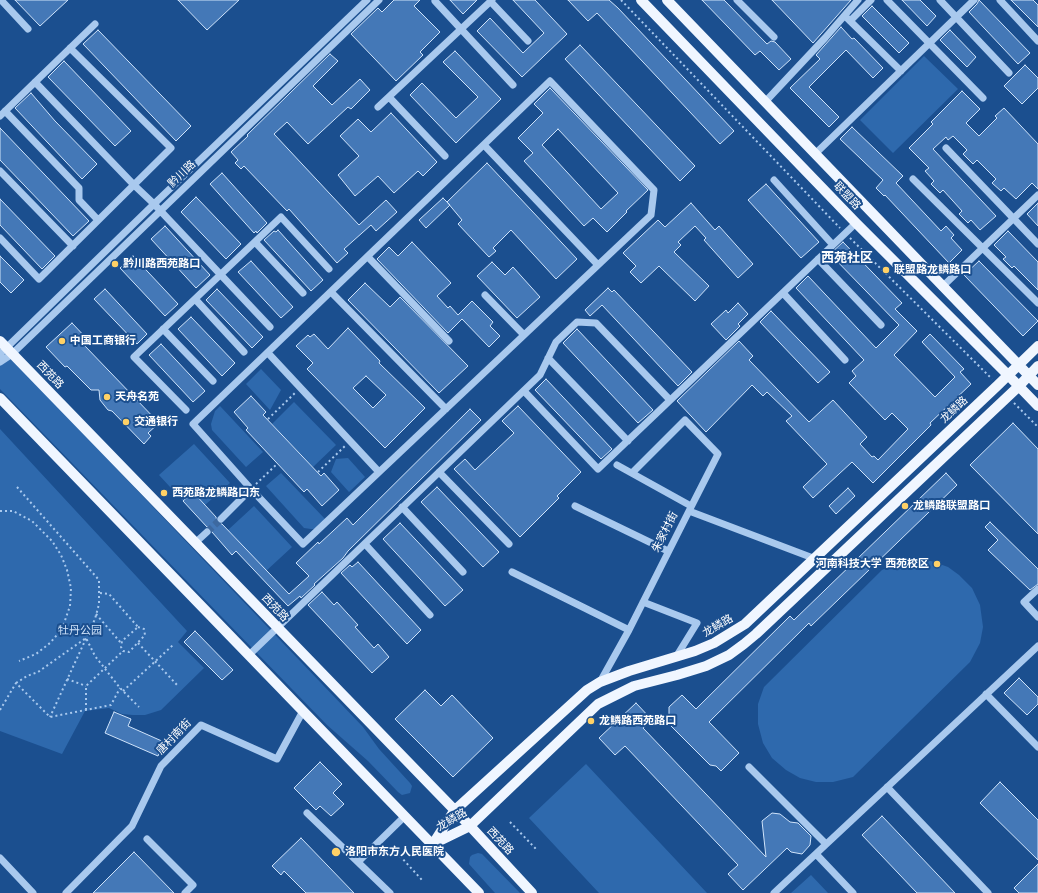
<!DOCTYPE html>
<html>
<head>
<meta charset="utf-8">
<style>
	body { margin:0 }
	canvas { display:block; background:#1b4f8f }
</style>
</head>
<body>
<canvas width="1038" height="893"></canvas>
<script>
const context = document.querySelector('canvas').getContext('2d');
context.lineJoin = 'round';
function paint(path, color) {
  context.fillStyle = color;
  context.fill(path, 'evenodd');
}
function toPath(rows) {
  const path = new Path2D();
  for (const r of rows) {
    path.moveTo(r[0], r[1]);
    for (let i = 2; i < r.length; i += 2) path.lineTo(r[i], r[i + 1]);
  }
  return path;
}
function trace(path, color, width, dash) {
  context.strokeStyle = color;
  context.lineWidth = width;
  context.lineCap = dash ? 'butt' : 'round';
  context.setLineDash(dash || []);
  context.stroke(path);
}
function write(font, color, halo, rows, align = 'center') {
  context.font = font + ' "Work Sans","Noto Sans SC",sans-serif';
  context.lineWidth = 4;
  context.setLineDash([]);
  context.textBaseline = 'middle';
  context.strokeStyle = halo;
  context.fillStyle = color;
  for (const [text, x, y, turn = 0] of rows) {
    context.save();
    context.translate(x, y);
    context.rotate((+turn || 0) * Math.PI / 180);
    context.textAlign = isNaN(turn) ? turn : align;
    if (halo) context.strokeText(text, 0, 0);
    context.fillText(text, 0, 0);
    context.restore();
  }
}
paint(toPath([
	[924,56,958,89,893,153,860,120],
	[6,359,12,359,363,727,379,749,410,783,412,786,410,793,402,795,398,792,368,761,327,725,0,389,0,364],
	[261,369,281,390,270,410,246,384],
	[294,402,336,445,313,467,272,424],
	[220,406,263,452,246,467,212,430,211,424,215,411],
	[0,429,187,631,178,642,204,668,161,710,145,715,133,715,122,714,109,708,85,711,62,754,0,731],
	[194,444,230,483,205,505,193,492,183,501,159,475],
	[348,458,365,477,349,492,331,472,336,459],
	[281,473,325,519,317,529,311,529,304,528,266,486],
	[254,506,292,547,266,571,228,530],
	[913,560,931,561,948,567,959,575,972,588,980,605,983,627,980,643,970,662,853,777,833,782,816,782,800,778,786,770,772,758,763,743,758,724,758,704,764,687,882,570,898,563],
	[586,764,707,893,599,893,529,818],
	[478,853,482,854,520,893,495,893,469,864,470,857,472,855],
	[811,875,828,893,791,893]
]), '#2e69ad');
const building = toPath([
	[15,0,68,0,40,26,15,0],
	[178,0,239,0,207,30,178,0],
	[394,0,420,0,414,6,440,32,420,52,423,55,396,81,351,34,378,8,382,12,394,0],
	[450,0,477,0,463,14,450,0],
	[513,0,535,0,567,34,522,77,477,31,490,18,523,53,544,33,513,0],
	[568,0,609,0,618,8,734,131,720,144,597,13,588,21,568,0],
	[702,0,724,0,767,44,771,41,775,42,791,59,779,70,760,51,755,55,702,0],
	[772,0,851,0,813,43,772,0],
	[902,0,920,0,936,16,927,26,902,0],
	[979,0,1030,53,1018,64,969,12,977,4,979,0],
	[1011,0,1033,0,1038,5,1038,27,1011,0],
	[872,6,909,43,899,53,862,16,872,6],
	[841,27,852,39,854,38,883,68,873,78,846,50,809,87,839,117,829,127,790,88,820,59,816,55,841,27],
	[98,30,191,126,176,141,83,44,98,30],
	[950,30,976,57,967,67,940,40,950,30],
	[580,45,695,166,680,181,565,59,580,45],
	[455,51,501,99,456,143,410,95,422,83,456,118,478,97,443,62,455,51],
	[330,54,338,61,313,86,332,105,360,79,370,90,351,109,348,107,308,144,287,122,274,134,359,225,386,200,397,212,376,231,371,225,344,249,348,253,337,263,289,209,287,211,244,166,241,169,235,163,238,160,231,152,248,136,247,135,330,54],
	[64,61,131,131,115,146,48,77,64,61],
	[1025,65,1038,78,1038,88,1022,104,1004,86,1025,65],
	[550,88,648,190,626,211,627,212,607,232,593,218,584,226,524,161,533,153,518,138,543,113,534,104,550,88],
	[558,129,618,193,601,209,542,145,558,129],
	[962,91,980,109,966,123,979,136,997,118,995,116,1004,108,1038,144,1038,189,1032,183,1016,199,1004,188,1001,191,992,183,996,179,977,160,973,164,963,154,967,150,953,136,948,140,946,137,933,149,996,216,980,230,971,220,968,223,959,214,962,211,943,190,940,193,931,184,934,181,925,171,929,168,909,148,933,124,931,122,962,91],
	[31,93,55,121,97,164,82,179,15,108,31,93],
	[391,113,437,162,423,176,418,171,394,193,378,176,355,196,338,175,359,156,340,136,358,119,371,132,391,113],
	[852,127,903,176,896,183,941,231,946,226,954,235,951,238,962,250,949,263,885,195,884,196,876,188,883,180,840,139,852,127],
	[0,128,89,221,73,236,0,160,0,128],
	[487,163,577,259,556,279,511,230,493,248,496,251,489,257,458,224,462,220,447,202,487,163],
	[222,173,267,223,257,233,256,231,254,233,210,184,222,173],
	[766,184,819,242,801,258,748,200,766,184],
	[196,197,241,244,226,259,181,212,196,197],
	[443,198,450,205,426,228,419,220,443,198],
	[0,199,55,256,42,269,0,225,0,199],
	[691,203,715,230,719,226,753,264,738,278,704,240,706,238,695,226,678,242,681,245,674,252,709,286,695,301,659,266,641,283,630,272,636,266,623,253,658,220,665,227,691,203],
	[1038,203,1038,226,1027,214,1038,203],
	[165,226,210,275,196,288,151,239,165,226],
	[278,230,323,280,311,291,264,240,274,231,276,232,278,230],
	[1008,231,1038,262,1038,290,1014,266,1012,268,1003,259,1006,257,994,245,1008,231],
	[412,242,451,283,437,296,448,308,450,306,458,315,472,301,493,322,490,326,500,336,489,347,462,319,448,333,377,259,389,247,398,256,412,242],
	[843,242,902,303,895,309,917,331,894,355,935,397,955,377,922,342,930,334,964,369,960,372,971,384,930,423,931,425,873,483,852,462,813,498,803,487,827,464,786,421,792,416,767,392,763,396,752,385,706,432,677,401,739,341,753,356,749,360,809,422,833,400,867,437,860,444,872,457,874,456,878,460,908,429,892,413,885,420,849,383,856,376,852,371,864,360,796,288,808,276,876,348,899,325,830,254,843,242],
	[0,256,24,280,11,293,0,282,0,256],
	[133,256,178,304,165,316,120,268,133,256],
	[251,261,293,307,281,318,238,272,251,261],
	[979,261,1038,321,1023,336,964,275,979,261],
	[492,262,505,275,513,267,540,297,517,318,477,276,492,262],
	[365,283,390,307,400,297,468,366,439,393,348,300,365,283],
	[608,288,612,292,614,290,692,372,678,386,602,305,590,316,585,310,608,288],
	[105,289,147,334,137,344,94,299,105,289],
	[217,289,263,337,252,348,206,300,217,289],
	[738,303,748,314,738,324,740,326,726,340,711,324,726,310,728,313,738,303],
	[771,311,830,372,818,383,760,322,771,311],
	[191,317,235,363,222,376,178,329,191,317],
	[72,323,89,341,84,345,159,423,148,433,151,436,144,444,112,411,108,410,100,400,99,390,91,390,67,366,65,367,46,347,72,323],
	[348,328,380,361,379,363,425,408,385,448,307,369,313,363,296,346,308,335,310,337,314,334,328,349,348,328],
	[366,376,386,395,373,408,353,388,366,376],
	[577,329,653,410,638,423,563,343,577,329],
	[161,344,205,391,193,402,149,355,161,344],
	[546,379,612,449,601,459,535,390,546,379],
	[251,396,266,412,263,415,321,476,324,473,339,490,322,506,307,489,304,492,246,430,248,428,234,412,251,396],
	[518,406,581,472,557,496,559,498,520,537,454,469,465,459,475,470,514,433,502,421,518,406],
	[470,409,481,420,348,551,343,558,314,584,315,585,301,598,300,596,288,606,236,551,232,555,212,532,210,528,207,527,183,501,193,492,216,517,217,522,222,524,289,594,309,576,296,563,318,542,319,544,347,518,353,525,470,409],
	[1013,423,1038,449,1038,534,970,465,1013,423],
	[946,473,957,485,811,626,809,623,709,722,739,753,721,771,716,766,710,765,669,724,669,707,682,695,696,709,790,616,794,620,946,473],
	[437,487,499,552,483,567,421,502,437,487],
	[848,488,855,496,836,514,829,506,848,488],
	[990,522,1038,569,1038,584,1030,590,988,550,998,540,985,527,990,522],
	[400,523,463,590,445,606,383,539,400,523],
	[358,562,421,630,407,644,341,573,350,565,352,567,358,562],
	[322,592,334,605,337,602,358,625,355,627,374,648,378,644,389,657,372,673,308,605,322,592],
	[195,631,233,670,222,680,184,642,195,631],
	[1019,678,1038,697,1038,704,1027,715,1004,693,1019,678],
	[425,690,441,706,452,695,493,738,453,777,395,719,425,690],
	[636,703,652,720,643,728,766,857,762,821,772,813,780,814,790,822,798,823,811,836,810,845,802,854,791,852,787,848,743,890,728,874,738,865,625,746,615,755,599,738,636,703],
	[114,712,131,719,128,726,164,742,158,756,105,733,114,712],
	[320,762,342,784,333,793,344,804,331,816,320,806,316,810,294,788,320,762],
	[1000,782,1038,820,1038,860,980,803,1000,782],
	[882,816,955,893,917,893,862,835,882,816],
	[301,838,354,893,306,893,284,871,281,875,272,866,301,838],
	[134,852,174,893,93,893,134,852],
	[1038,864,1038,893,1019,893,1014,888,1038,864]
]);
paint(building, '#4478b7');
trace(building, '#cfe3fa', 1);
trace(toPath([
	[207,532,221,519]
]), '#3d69a0', 7, [7, 3.5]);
trace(toPath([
	[621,0,840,228],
	[850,238,992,379],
	[1014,403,1038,427],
	[268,419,295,393],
	[318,472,345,446],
	[256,484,277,464],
	[17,487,99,580,99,604,95,619,50,717],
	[0,511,13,511,32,521,52,541,61,555,67,570,71,588,70,606,62,629,50,643,36,654,19,661],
	[100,593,109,594,138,627],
	[96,614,121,643],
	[138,627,144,629,145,635,129,652,123,651,121,647,122,641,138,627],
	[138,643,178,686],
	[67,679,86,686],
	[16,683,27,676,38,672,86,638,95,656,120,688,139,707],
	[123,691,173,645],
	[0,710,16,683,50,717,111,705,120,688],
	[86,710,86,686,123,651],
	[510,822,536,849],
	[400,856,422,880]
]), '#a9c9ee', 2, [2, 3]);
trace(toPath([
	[1,0,28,29],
	[737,0,774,37],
	[887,0,983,98],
	[940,0,1009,73],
	[1000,0,1038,41],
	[435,1,513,85],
	[491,2,528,41],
	[845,16,901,71],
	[850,21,871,0],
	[550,81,654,190,651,215,303,544,251,489,193,424,550,81],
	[35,82,134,185,154,204,270,327],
	[389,97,445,156],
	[765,102,825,38,858,0],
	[378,107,492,0],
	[5,111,79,188,79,200,98,220],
	[0,116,95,24],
	[484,145,598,265],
	[946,148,1038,244],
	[815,154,974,0],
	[0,171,73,246],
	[913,179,1038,303],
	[774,180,833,245],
	[0,238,39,279,171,148,70,48],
	[255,242,303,293],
	[368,257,449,341],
	[818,259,881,325],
	[942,287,1038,195],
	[331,292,446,409],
	[783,293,845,360],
	[485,295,524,335],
	[195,299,244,352],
	[163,329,213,381],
	[268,353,379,472],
	[0,354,154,204,367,0],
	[548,358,628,441],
	[0,362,12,354,379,0],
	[524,391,598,469,856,223],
	[186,410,134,357,281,217,329,269],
	[617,465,691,506],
	[439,472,509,544],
	[632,473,685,420,718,454,689,511],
	[575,506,668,551],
	[402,507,463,572],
	[221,519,251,489],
	[195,543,207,532],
	[365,544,430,615],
	[512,572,629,630],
	[1038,589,1024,602,1038,617],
	[643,602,697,623,676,657],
	[249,655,540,375,556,342,577,322,596,323,670,400],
	[600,682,629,630,689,511,813,558],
	[986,694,1038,747],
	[749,767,826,844],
	[887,787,988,893],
	[307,813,390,893],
	[147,839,193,885,185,893],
	[816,854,853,893],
	[0,858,33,893],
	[358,862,405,816],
	[66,893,132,826,161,766,201,725,277,759,303,711],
	[774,893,1038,646]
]), '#a9c9ee', 7);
trace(toPath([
	[641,0,856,223,1008,375,1038,406],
	[667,0,1038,385],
	[0,341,470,826,532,893],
	[0,398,479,893],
	[433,844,454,811,587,690,600,682,629,671,695,651,714,643,745,624,998,385,1038,346],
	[433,844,470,826,598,704,634,686,677,675,706,666,729,655,744,644,756,634,1019,386,1038,366]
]), '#f0f6ff', 10);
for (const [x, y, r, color] of [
	[115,264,4,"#ffd166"],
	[886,270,4,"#ffd166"],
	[62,341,4,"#ffd166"],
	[107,397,4,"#ffd166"],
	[126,422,4,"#ffd166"],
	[164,493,4,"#ffd166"],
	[905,506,4,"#ffd166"],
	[937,564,4,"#ffd166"],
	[591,721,4,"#ffd166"],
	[336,852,5,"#ffd166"]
]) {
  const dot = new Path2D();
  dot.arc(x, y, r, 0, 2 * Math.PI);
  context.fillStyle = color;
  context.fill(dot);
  trace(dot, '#1b4f8f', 1.5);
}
write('11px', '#fff', '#1b4f8f', [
	["黔川路",182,174,-44],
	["联盟路",847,196,46],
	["西苑路",50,375,46],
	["龙鳞路",954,410,-43],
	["朱家村街",665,532,-63],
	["西苑路",275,608,46],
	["龙鳞路",718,626,-30],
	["唐村南街",174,737,-46],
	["龙鳞路",452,820,-30],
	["西苑路",500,841,47]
]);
write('bold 11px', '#fff', '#1b4f8f', [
	["黔川路西苑路口",123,264],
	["联盟路龙鳞路口",894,270],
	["中国工商银行",70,341],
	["天舟名苑",115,397],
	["交通银行",134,422],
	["西苑路龙鳞路口东",172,493],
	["龙鳞路联盟路口",913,506],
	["河南科技大学 西苑校区",929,564,"right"],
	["龙鳞路西苑路口",599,721],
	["洛阳市东方人民医院",345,852]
], 'left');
write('11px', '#cfe3fa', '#1b4f8f', [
	["牡丹公园",80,631]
]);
write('bold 13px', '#fff', '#1b4f8f', [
	["西苑社区",847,258]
]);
</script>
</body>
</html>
